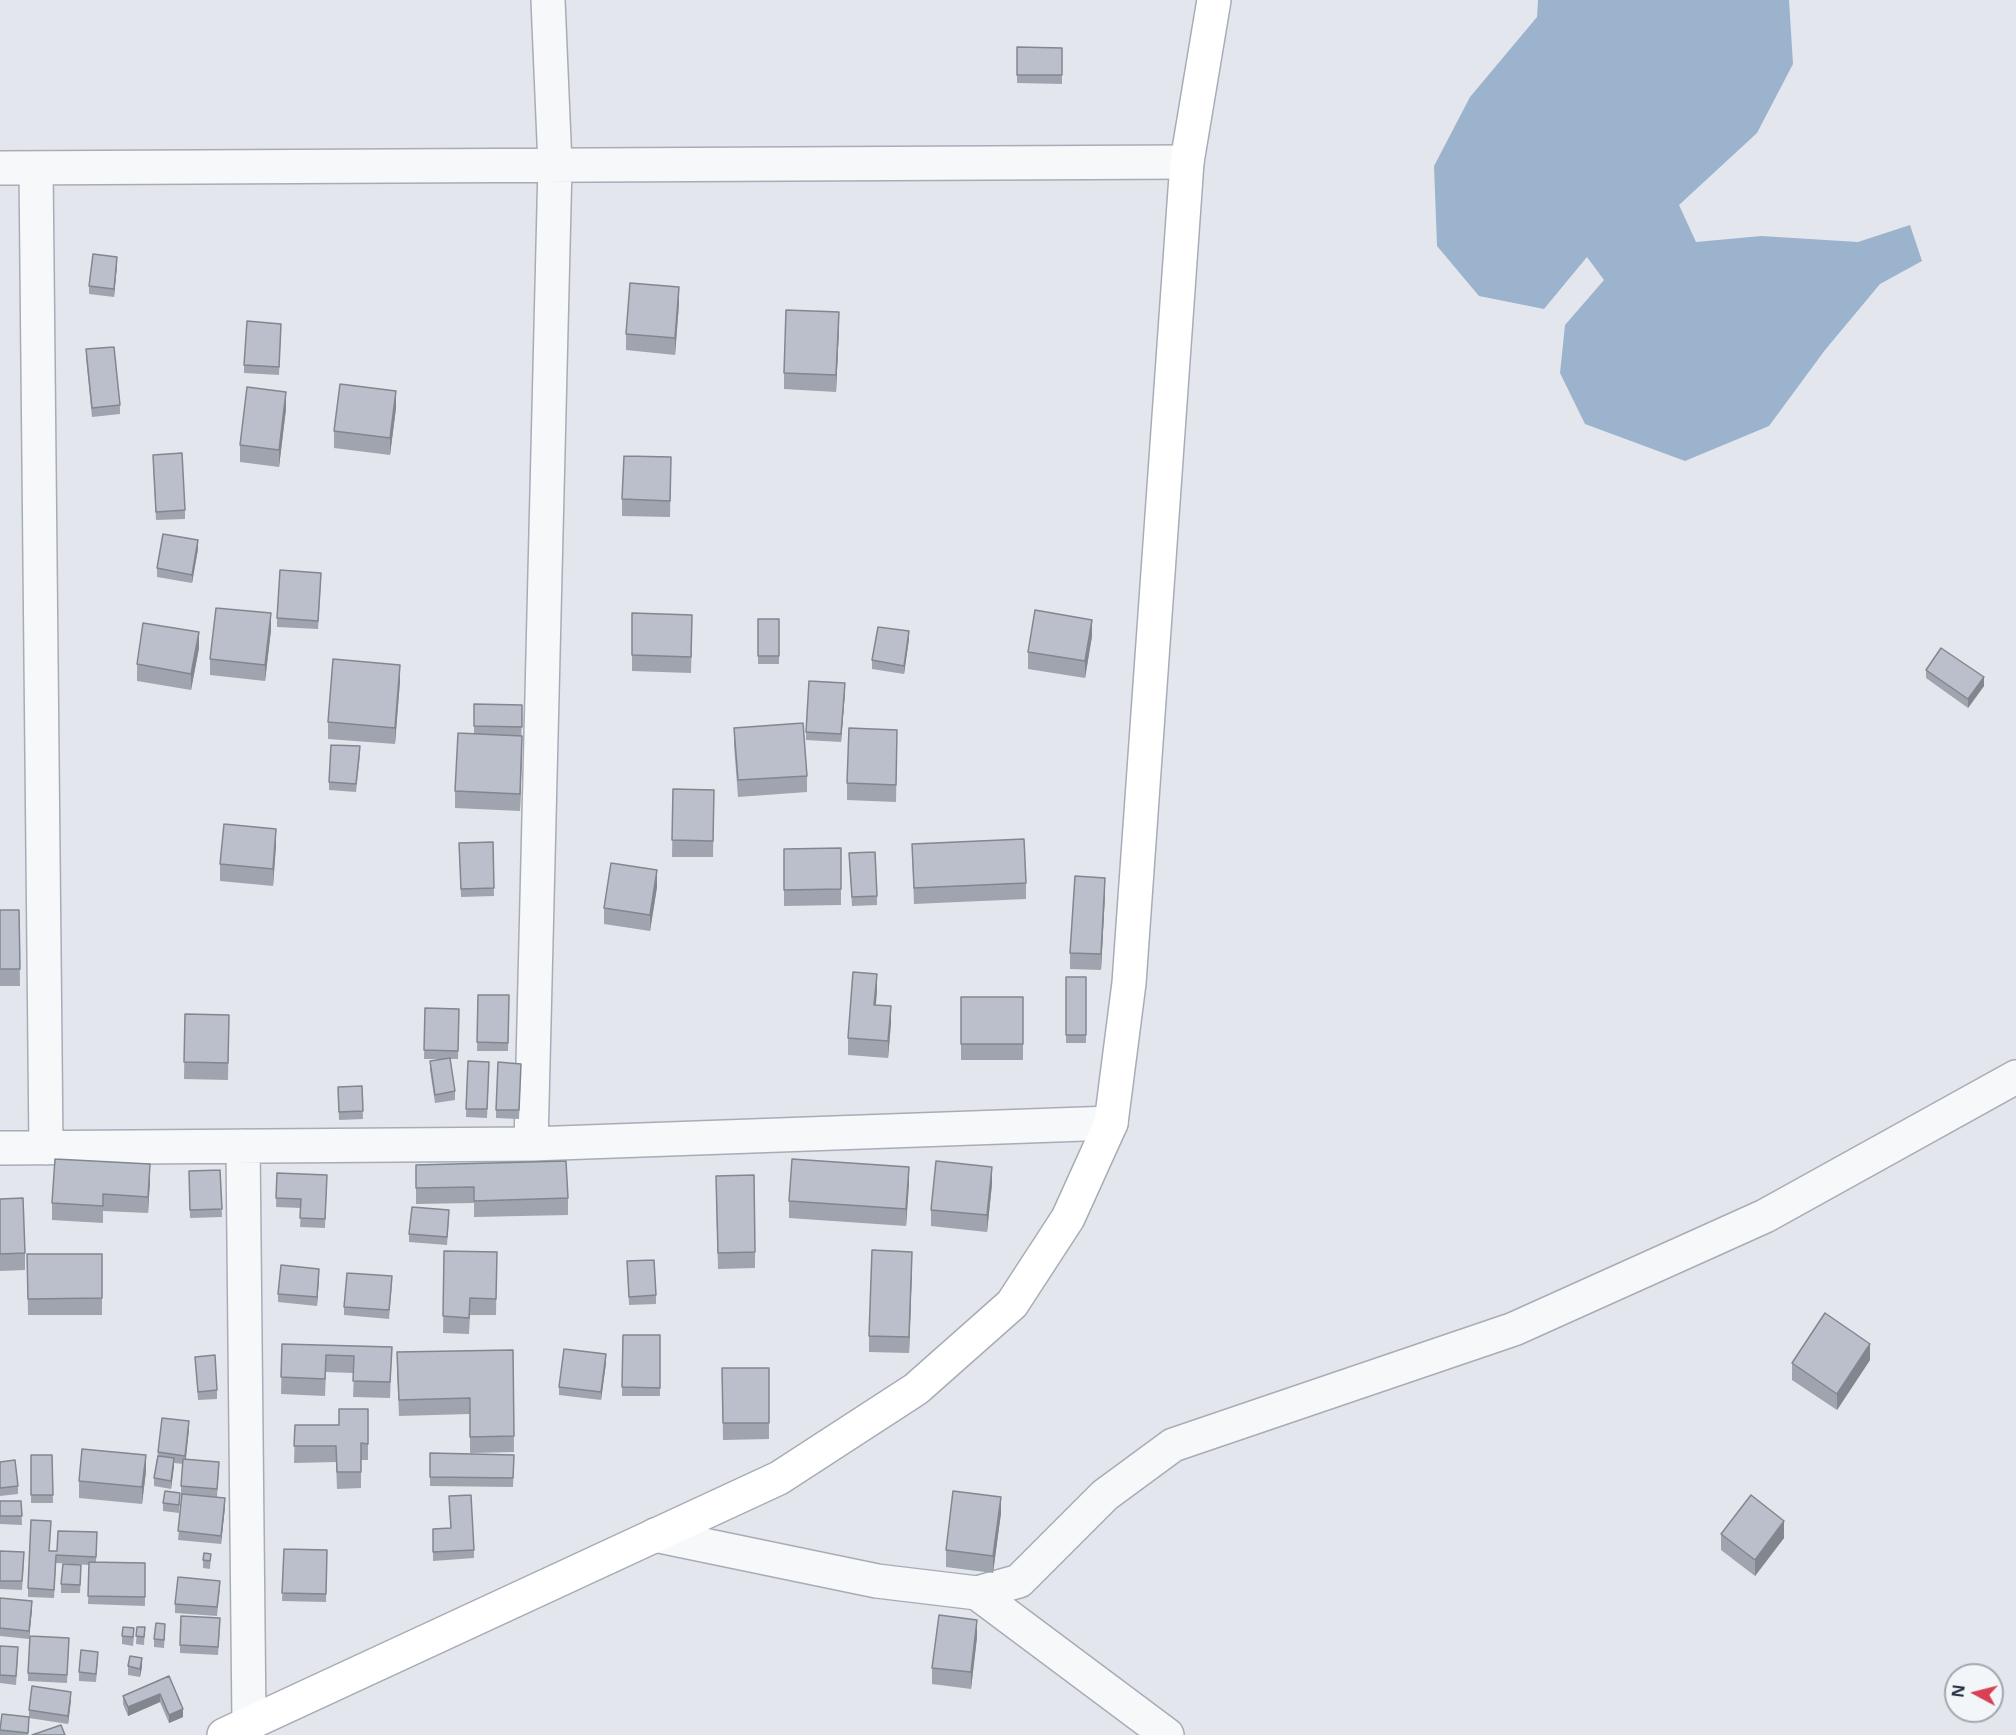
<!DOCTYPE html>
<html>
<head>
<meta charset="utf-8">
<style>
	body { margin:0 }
	#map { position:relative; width:2016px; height:1735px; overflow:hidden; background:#e3e6ec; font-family:"Open Sans",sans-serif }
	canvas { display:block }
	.north { position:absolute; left:1944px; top:1663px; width:60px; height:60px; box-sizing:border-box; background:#f3f6f9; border:2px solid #a2a8b1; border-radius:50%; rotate:277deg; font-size:16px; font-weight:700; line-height:24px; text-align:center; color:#293346 }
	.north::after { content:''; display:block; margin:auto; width:21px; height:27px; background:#d84153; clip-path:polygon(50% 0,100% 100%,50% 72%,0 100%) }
</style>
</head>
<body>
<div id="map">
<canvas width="2016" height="1735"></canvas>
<div class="north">N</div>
</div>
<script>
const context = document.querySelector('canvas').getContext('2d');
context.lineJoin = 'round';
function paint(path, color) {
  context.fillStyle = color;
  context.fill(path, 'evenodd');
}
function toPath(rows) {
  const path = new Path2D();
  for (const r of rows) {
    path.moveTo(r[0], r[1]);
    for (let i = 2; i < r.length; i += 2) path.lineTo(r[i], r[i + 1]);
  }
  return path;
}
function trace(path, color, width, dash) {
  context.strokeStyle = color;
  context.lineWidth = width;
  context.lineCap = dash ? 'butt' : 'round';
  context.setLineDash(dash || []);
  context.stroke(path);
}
paint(toPath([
	[1538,0,1789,0,1793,64,1757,133,1679,205,1696,242,1761,236,1858,242,1910,225,1922,261,1880,284,1825,350,1769,426,1685,461,1585,424,1560,373,1565,325,1604,280,1587,257,1544,309,1479,296,1437,246,1434,166,1470,97,1537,17]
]), '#9cb3ce');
const street = toPath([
	[0,168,1187,162],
	[36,168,46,1148],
	[531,1144,555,165,548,0],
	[243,1146,249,1724],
	[0,1148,531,1144,1111,1123],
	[655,1535,877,1581,977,1593,1167,1735],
	[977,1593,1019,1581,1105,1495,1173,1445,1514,1329,1765,1216,2016,1077]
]);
const secondary = toPath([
	[224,1735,779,1478,916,1389,1012,1304,1068,1218,1111,1123,1129,983,1187,162,1214,0]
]);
trace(street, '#a7adb7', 36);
trace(secondary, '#a7adb7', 36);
trace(street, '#f6f8fa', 33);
trace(secondary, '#fff', 33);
paint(toPath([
	[1017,47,1062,48,1062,84,1017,83],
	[117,265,114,297,89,294,89,286],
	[679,304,675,355,626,350,626,334],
	[839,328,836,392,784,389,784,373],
	[281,332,279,375,244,373,244,365],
	[86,349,120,405,120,414,92,417,86,358],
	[396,408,390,455,334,448,334,431],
	[286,409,279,467,240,462,240,445],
	[671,457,670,517,622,516,622,499],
	[153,463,185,510,185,519,156,520],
	[198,549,192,583,157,577,157,568],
	[321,582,318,629,277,627,277,618],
	[632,613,692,631,691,673,632,671],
	[758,619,779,619,779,664,758,664],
	[271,630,265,681,210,675,210,659],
	[1092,636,1085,678,1028,669,1028,652],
	[909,639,904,674,872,669,872,660],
	[199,648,191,690,137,681,137,664],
	[1926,670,1984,686,1968,708,1926,678],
	[400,681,395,744,328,739,328,722],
	[845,692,841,742,806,740,806,732],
	[474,704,522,705,520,811,455,808,455,791,474,734],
	[734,728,807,776,807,792,738,797,734,745],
	[897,747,896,802,847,800,847,783],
	[360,755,356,792,329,790,329,782],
	[673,789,714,790,713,857,672,857],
	[493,842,494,896,461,897,459,843],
	[912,844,1026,883,1026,899,914,904],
	[276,845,273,886,220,881,220,864],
	[784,849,841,889,841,905,784,906],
	[849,853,877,896,877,905,852,906],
	[657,887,650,931,604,924,604,908],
	[1105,895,1101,970,1070,969,1070,953],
	[0,910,19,910,20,986,0,986],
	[1066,977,1086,977,1086,1043,1066,1043],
	[877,990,876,1005,891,1023,888,1058,848,1055,848,1038],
	[478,995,509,995,508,1051,477,1051],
	[961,997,1023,997,1023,1060,961,1060],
	[425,1008,459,1009,458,1059,450,1059,455,1091,455,1100,435,1103,430,1070,430,1061,445,1059,424,1059],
	[185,1014,229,1015,228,1080,184,1079],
	[468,1061,489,1071,487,1118,466,1117],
	[521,1072,519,1119,496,1118,496,1110],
	[362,1086,363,1119,339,1120,338,1087],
	[416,1165,568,1198,568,1215,474,1217,474,1203,416,1204],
	[220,1170,222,1217,190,1218,189,1171],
	[277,1173,327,1175,325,1228,300,1227,301,1208,276,1207],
	[150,1180,148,1213,103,1211,103,1223,52,1220,52,1203],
	[909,1183,906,1226,789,1218,789,1201],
	[992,1184,987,1232,931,1226,931,1210],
	[716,1192,755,1252,755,1268,718,1269],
	[0,1199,25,1253,25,1270,0,1271],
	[449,1218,447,1245,409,1242,409,1234],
	[444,1251,497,1252,496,1315,470,1315,469,1334,443,1333],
	[27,1254,102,1254,102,1315,28,1315],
	[627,1261,656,1295,656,1304,629,1305],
	[912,1268,909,1353,869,1352,869,1336],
	[319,1277,317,1306,278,1302,278,1294],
	[392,1284,389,1319,344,1315,344,1307],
	[623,1335,660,1335,660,1396,622,1396],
	[282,1344,392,1347,390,1398,353,1397,354,1373,326,1372,325,1396,281,1394],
	[513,1350,514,1452,470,1453,470,1414,399,1416,397,1369],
	[195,1357,217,1390,217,1399,198,1400],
	[1870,1360,1837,1410,1792,1380,1792,1363],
	[606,1363,601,1400,559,1395,559,1387],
	[722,1368,769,1368,769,1439,723,1440],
	[368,1409,368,1460,361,1460,361,1488,337,1489,336,1462,294,1463,295,1425,339,1425],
	[189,1429,186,1460,219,1470,217,1497,199,1496,225,1507,221,1544,178,1540,182,1495,181,1494,181,1486,183,1464,174,1463,171,1489,154,1486,154,1478,158,1452],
	[430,1453,514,1455,513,1487,430,1486],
	[31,1455,52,1455,53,1503,31,1503],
	[0,1462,18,1486,18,1494,0,1496],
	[146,1471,142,1504,79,1498,79,1481],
	[449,1496,474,1550,474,1558,433,1561,433,1529,451,1528],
	[0,1501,21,1501,22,1525,0,1524],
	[180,1501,179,1513,163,1511,163,1503],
	[1001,1513,993,1573,946,1567,946,1550],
	[97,1532,96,1562,145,1563,145,1606,88,1604,89,1565,56,1563,54,1598,28,1597,28,1588,50,1551,57,1551],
	[1721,1534,1784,1538,1755,1576,1721,1550],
	[284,1549,327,1550,326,1602,282,1601],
	[0,1551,24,1560,22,1590,0,1589],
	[211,1554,210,1569,203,1568,203,1560],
	[81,1574,80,1593,61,1593,61,1584],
	[220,1589,217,1616,175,1613,175,1604],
	[0,1598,32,1609,29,1639,0,1636],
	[137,1627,145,1627,144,1645,136,1644],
	[220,1627,218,1655,180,1653,180,1645],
	[165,1632,164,1648,154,1647,154,1639],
	[122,1636,134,1636,133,1646,122,1644],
	[977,1637,971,1689,932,1684,932,1668],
	[69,1638,67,1683,28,1681,28,1673],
	[0,1646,18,1655,16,1685,0,1683],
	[98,1660,96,1682,79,1681,79,1672],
	[128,1666,142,1667,140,1677,128,1675],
	[169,1676,183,1717,169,1723,160,1702,128,1716,123,1704,123,1696],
	[71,1700,68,1724,29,1718,28,1735,0,1735,0,1727,29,1717,29,1710]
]), '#a0a4af');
paint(toPath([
	[117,257,117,265,114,297,114,289],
	[679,287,679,304,675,355,675,338],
	[839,312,839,328,836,392,836,375],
	[396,391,396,408,390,455,390,438],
	[286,392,286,409,279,467,279,450],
	[198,540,198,549,192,583,192,575],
	[271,613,271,630,265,681,265,665],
	[1092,620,1092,636,1085,678,1085,661],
	[909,631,909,639,904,674,904,666],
	[199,632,199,648,191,690,191,674],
	[400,665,400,681,395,744,395,728],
	[1984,677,1984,686,1968,708,1968,699],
	[845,683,845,692,841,742,841,734],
	[522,736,522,752,520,811,520,794],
	[276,829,276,845,273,886,273,869],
	[657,870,657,887,650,931,650,915],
	[1105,878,1105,895,1101,970,1101,954],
	[877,974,877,990,874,1021,874,1005],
	[891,1006,891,1023,888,1058,888,1041],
	[150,1164,150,1180,148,1213,148,1197],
	[909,1167,909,1183,906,1226,906,1209],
	[992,1167,992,1184,987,1232,987,1215],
	[912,1252,912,1268,909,1353,909,1337],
	[319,1269,319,1277,317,1306,317,1297],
	[1870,1344,1870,1360,1837,1410,1837,1394],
	[606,1354,606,1363,601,1400,601,1392],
	[189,1421,189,1429,185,1464,185,1456],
	[146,1455,146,1471,142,1504,142,1487],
	[174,1458,174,1467,171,1489,171,1481],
	[1001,1497,1001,1513,993,1573,993,1556],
	[225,1498,225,1507,221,1544,221,1536],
	[1784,1521,1784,1538,1755,1576,1755,1560],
	[32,1601,32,1609,29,1639,29,1631],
	[977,1620,977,1637,971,1689,971,1672],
	[142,1658,142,1667,140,1677,140,1669],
	[71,1692,71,1700,68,1724,68,1716],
	[160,1694,160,1702,128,1716,128,1707],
	[183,1709,183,1717,169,1723,169,1715]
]), '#82868e');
const building = toPath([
	[1017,47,1062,48,1062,75,1017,75,1017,47],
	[93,254,117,257,114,289,89,286,93,254],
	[630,283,679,287,675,338,626,334,630,283],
	[786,310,839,312,836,375,784,373,786,310],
	[247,321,281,324,279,367,244,365,247,321],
	[114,347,120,405,92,408,86,349,114,347],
	[340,384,396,391,390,438,334,431,340,384],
	[247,387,286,392,279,450,240,445,247,387],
	[182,453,185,510,156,512,153,455,182,453],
	[624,456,671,457,670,501,622,499,624,456],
	[163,534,198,540,192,575,157,568,163,534],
	[280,570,321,573,318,621,277,618,280,570],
	[216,608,271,613,265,665,210,659,216,608],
	[1035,610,1092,620,1085,661,1028,652,1035,610],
	[632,613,692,615,691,657,632,655,632,613],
	[758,619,779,619,779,656,758,656,758,619],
	[143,623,199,632,191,674,137,664,143,623],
	[878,627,909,631,904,666,872,660,878,627],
	[1941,648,1984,677,1968,699,1926,670,1941,648],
	[333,659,400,665,395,728,328,722,333,659],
	[809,681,845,683,841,734,806,732,809,681],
	[474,704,522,705,522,727,474,726,474,704],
	[803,723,807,776,738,780,734,728,803,723],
	[849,728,897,730,896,785,847,783,849,728],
	[458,733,522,736,520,794,455,791,458,733],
	[331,745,360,746,356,784,329,782,331,745],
	[673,789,714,790,713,841,672,840,673,789],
	[224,824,276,829,273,869,220,864,224,824],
	[1024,839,1026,883,914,888,912,844,1024,839],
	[493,842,494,888,461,889,459,843,493,842],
	[841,848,841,889,784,890,784,849,841,848],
	[875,852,877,896,852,897,849,853,875,852],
	[611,863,657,870,650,915,604,908,611,863],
	[1075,876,1105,878,1101,954,1070,953,1075,876],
	[0,910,19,910,20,969,0,969,0,910],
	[853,972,877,974,874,1005,891,1006,888,1041,848,1038,853,972],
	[1066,977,1086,977,1086,1035,1066,1035,1066,977],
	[478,995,509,995,508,1043,477,1042,478,995],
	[961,997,1023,997,1023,1044,961,1044,961,997],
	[425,1008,459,1009,458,1051,424,1050,425,1008],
	[185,1014,229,1015,228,1063,184,1062,185,1014],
	[450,1058,455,1091,435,1095,430,1061,450,1058],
	[468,1061,489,1062,487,1109,466,1109,468,1061],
	[498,1062,521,1064,519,1110,496,1110,498,1062],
	[362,1086,363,1111,339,1112,338,1087,362,1086],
	[55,1159,150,1164,148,1197,103,1194,103,1206,52,1203,55,1159],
	[792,1159,909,1167,906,1209,789,1201,792,1159],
	[566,1161,568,1198,474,1201,474,1187,416,1188,416,1165,566,1161],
	[936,1161,992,1167,987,1215,931,1210,936,1161],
	[220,1170,222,1209,190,1210,189,1171,220,1170],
	[277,1173,327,1175,325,1219,300,1218,301,1199,276,1198,277,1173],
	[754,1175,755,1252,718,1253,716,1176,754,1175],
	[23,1198,25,1253,0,1254,0,1199,23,1198],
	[412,1207,449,1210,447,1237,409,1234,412,1207],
	[872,1250,912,1252,909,1337,869,1336,872,1250],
	[444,1251,497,1252,496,1299,470,1298,469,1318,443,1316,444,1251],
	[27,1254,102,1254,102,1298,28,1299,27,1254],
	[654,1260,656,1295,629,1297,627,1261,654,1260],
	[281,1265,319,1269,317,1297,278,1294,281,1265],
	[347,1273,392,1276,389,1310,344,1307,347,1273],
	[1825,1313,1870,1344,1837,1394,1792,1363,1825,1313],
	[623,1335,660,1335,660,1388,622,1387,623,1335],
	[282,1344,392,1347,390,1382,353,1381,354,1356,326,1355,325,1379,281,1377,282,1344],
	[564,1349,606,1354,601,1392,559,1387,564,1349],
	[513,1350,514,1436,470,1437,470,1398,399,1400,397,1352,513,1350],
	[215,1355,217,1390,198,1392,195,1357,215,1355],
	[722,1368,769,1368,769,1423,723,1423,722,1368],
	[339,1409,368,1409,368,1444,361,1443,361,1472,337,1472,336,1446,294,1446,295,1425,339,1425,339,1409],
	[162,1418,189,1421,185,1456,158,1452,162,1418],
	[82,1449,146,1455,142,1487,79,1481,82,1449],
	[430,1453,514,1455,513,1478,430,1477,430,1453],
	[31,1455,52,1455,53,1495,31,1495,31,1455],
	[158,1456,174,1458,171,1481,154,1478,158,1456],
	[183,1459,219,1462,217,1489,181,1486,183,1459],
	[15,1460,18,1486,0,1488,0,1462,15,1460],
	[165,1491,180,1493,179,1505,163,1503,165,1491],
	[953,1491,1001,1497,993,1556,946,1550,953,1491],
	[182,1494,225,1498,221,1536,178,1531,182,1494],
	[471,1495,474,1550,433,1552,433,1529,451,1528,449,1496,471,1495],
	[1751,1495,1784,1521,1755,1560,1721,1534,1751,1495],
	[0,1501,21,1501,22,1516,0,1516,0,1501],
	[31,1520,51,1521,49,1551,57,1551,58,1531,97,1532,96,1557,56,1555,54,1590,28,1588,31,1520],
	[284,1549,327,1550,326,1594,282,1593,284,1549],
	[0,1551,24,1552,22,1581,0,1581,0,1551],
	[204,1553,211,1554,210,1561,203,1560,204,1553],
	[89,1562,145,1563,145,1597,88,1596,89,1562],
	[63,1564,81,1565,80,1585,61,1584,63,1564],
	[178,1577,220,1581,217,1607,175,1604,178,1577],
	[0,1598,32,1601,29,1631,0,1628,0,1598],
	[939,1615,977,1620,971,1672,932,1668,939,1615],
	[181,1616,220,1618,218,1647,180,1645,181,1616],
	[156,1623,165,1624,164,1640,154,1639,156,1623],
	[123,1627,134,1628,133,1637,122,1636,123,1627],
	[137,1627,145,1627,144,1637,136,1636,137,1627],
	[30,1636,69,1638,67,1675,28,1673,30,1636],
	[0,1646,18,1647,16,1676,0,1675,0,1646],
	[81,1650,98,1652,96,1674,79,1672,81,1650],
	[130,1656,142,1658,140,1669,128,1666,130,1656],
	[169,1676,183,1709,169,1715,160,1694,128,1707,123,1696,169,1676],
	[32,1686,71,1692,68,1716,29,1710,32,1686],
	[2,1714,29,1717,28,1733,0,1730,2,1714],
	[61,1725,65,1735,32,1735,61,1725]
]);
paint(building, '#babfcb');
trace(building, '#82868e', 1.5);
</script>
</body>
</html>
